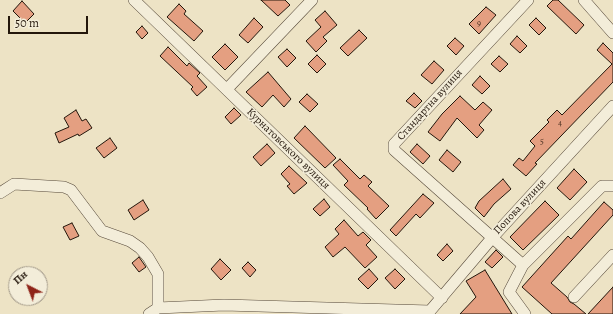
<!DOCTYPE html>
<html>
<head>
<meta charset="utf-8">
<style>
	body { margin:0 }
	#map { position:relative; width:613px; height:314px; overflow:hidden; background:#ede3c5; font-family:Alegreya,serif }
	canvas { display:block }
	.north { position:absolute; left:8px; top:266px; width:40px; height:40px; box-sizing:border-box; background:#f3edd9; border:1px solid #a09787; border-radius:50%; rotate:318deg; font-size:11px; font-weight:700; line-height:16px; text-align:center; color:#23160b }
	.north::after { content:''; display:block; margin:auto; width:14px; height:18px; background:#8f2418; clip-path:polygon(50% 0,100% 100%,50% 72%,0 100%) }
	.scale { position:absolute; left:8px; top:16px; width:80px; height:18px; box-sizing:border-box; border:2px solid #23160b; border-top:0; padding-left:5px; font-size:12px; line-height:14px; white-space:nowrap; color:#23160b; -webkit-text-stroke:3px #f3edd9; paint-order:stroke }
</style>
</head>
<body>
<div id="map">
<canvas width="613" height="314"></canvas>
<div class="north">Пн</div>
<div class="scale">50 m</div>
</div>
<script>
const context = document.querySelector('canvas').getContext('2d');
context.lineJoin = 'round';
function paint(path, color) {
  context.fillStyle = color;
  context.fill(path, 'evenodd');
}
function toPath(rows) {
  const path = new Path2D();
  for (const r of rows) {
    path.moveTo(r[0], r[1]);
    for (let i = 2; i < r.length; i += 2) path.lineTo(r[i], r[i + 1]);
  }
  return path;
}
function trace(path, color, width, dash) {
  context.strokeStyle = color;
  context.lineWidth = width;
  context.lineCap = dash ? 'butt' : 'round';
  context.setLineDash(dash || []);
  context.stroke(path);
}
function write(font, color, halo, rows, align = 'center') {
  context.font = font + ' Alegreya,serif';
  context.lineWidth = 3;
  context.setLineDash([]);
  context.textBaseline = 'middle';
  context.strokeStyle = halo;
  context.fillStyle = color;
  for (const [text, x, y, turn = 0] of rows) {
    context.save();
    context.translate(x, y);
    context.rotate((+turn || 0) * Math.PI / 180);
    context.textAlign = isNaN(turn) ? turn : align;
    if (halo) context.strokeText(text, 0, 0);
    context.fillText(text, 0, 0);
    context.restore();
  }
}
const building = toPath([
	[261,0,285,0,290,5,278,16,261,0],
	[553,0,558,0,584,25,576,34,547,6,553,0],
	[22,1,34,14,25,23,13,11,22,1],
	[179,4,186,11,184,14,203,31,194,41,167,17,179,4],
	[486,7,496,15,479,34,469,24,486,7],
	[325,11,337,25,323,37,327,41,316,52,306,41,321,27,315,20,325,11],
	[254,18,263,27,248,43,239,35,254,18],
	[536,18,546,28,539,35,529,25,536,18],
	[142,26,148,33,142,39,136,32,142,26],
	[359,30,367,38,348,56,340,48,359,30],
	[517,36,527,46,520,53,510,44,517,36],
	[455,38,464,46,456,55,447,46,455,38],
	[603,43,613,53,613,82,535,163,537,164,526,176,513,165,519,158,523,161,535,146,530,141,549,122,547,120,557,110,562,115,612,64,597,50,603,43],
	[225,44,238,57,225,70,212,57,225,44],
	[168,47,187,66,189,63,200,73,197,76,207,87,197,96,191,89,193,87,160,56,168,47],
	[287,49,296,58,287,67,278,57,287,49],
	[317,55,326,64,317,73,308,64,317,55],
	[499,56,508,64,500,72,491,64,499,56],
	[434,61,444,70,432,84,421,75,434,61],
	[268,72,291,99,284,107,273,95,262,107,246,92,268,72],
	[480,76,490,86,482,94,472,85,480,76],
	[414,93,422,101,415,108,406,101,414,93],
	[307,94,318,104,310,112,299,102,307,94],
	[460,96,475,110,483,102,492,110,479,125,484,130,477,138,457,118,440,141,428,132,442,114,460,96],
	[234,108,241,115,231,124,225,117,234,108],
	[76,110,82,121,86,119,92,128,79,136,78,134,59,143,55,133,69,127,64,118,76,110],
	[305,126,336,158,325,168,294,138,305,126],
	[110,138,117,148,104,158,96,148,110,138],
	[267,144,275,153,261,166,253,157,267,144],
	[417,144,430,156,423,164,410,152,417,144],
	[447,150,461,162,453,172,439,160,447,150],
	[340,159,360,179,364,175,372,182,368,186,389,206,376,219,367,209,368,208,344,185,348,181,333,165,340,159],
	[289,166,307,183,294,194,287,186,290,184,281,174,289,166],
	[574,169,587,182,570,200,557,188,574,169],
	[503,179,511,189,494,204,484,217,475,208,479,201,503,179],
	[423,194,434,203,420,218,416,214,396,236,390,230,423,194],
	[324,199,330,207,320,216,313,209,324,199],
	[143,200,149,210,134,220,128,210,143,200],
	[545,201,559,215,523,250,510,237,545,201],
	[604,202,613,210,613,215,551,283,567,297,570,302,574,304,586,314,552,314,522,287,568,236,571,239,604,202],
	[344,220,358,236,363,232,371,240,366,245,377,257,365,268,345,247,333,257,325,247,339,234,335,229,344,220],
	[72,223,79,236,70,240,63,227,72,223],
	[447,244,453,251,443,261,437,255,447,244],
	[496,250,503,257,492,268,485,262,496,250],
	[139,257,146,267,139,272,132,263,139,257],
	[220,259,231,270,221,280,211,269,220,259],
	[248,262,256,270,250,277,242,268,248,262],
	[369,269,378,279,368,289,358,279,369,269],
	[395,269,405,279,395,289,385,278,395,269],
	[485,270,512,314,460,314,476,297,466,281,485,270],
	[613,287,613,314,588,314,613,287]
]);
paint(building, '#e49f81');
trace(building, '#23160b', 1);
const minor = toPath([
	[134,0,442,298],
	[528,0,394,144,394,150,523,265,602,186,613,186],
	[584,0,613,33],
	[227,89,312,0],
	[0,193,14,184,64,187,71,190,102,231,130,241,140,248,148,257,158,274,158,308],
	[523,265,509,292,525,314],
	[574,297,613,255],
	[149,314,158,308,224,305,430,311,492,238,613,106]
]);
trace(minor, '#56493a', 12);
trace(minor, '#f3edd9', 11);
write('9px', '#533828', null, [
	["9",479,24],
	["4",560,123],
	["5",542,142]
]);
write('11px', '#23160b', '#f3edd9', [
	["Стандартна вулиця",430,105,-48],
	["Курнатовського вулиця",288,149,44],
	["Попова вулиця",520,207,-47]
]);
</script>
</body>
</html>
